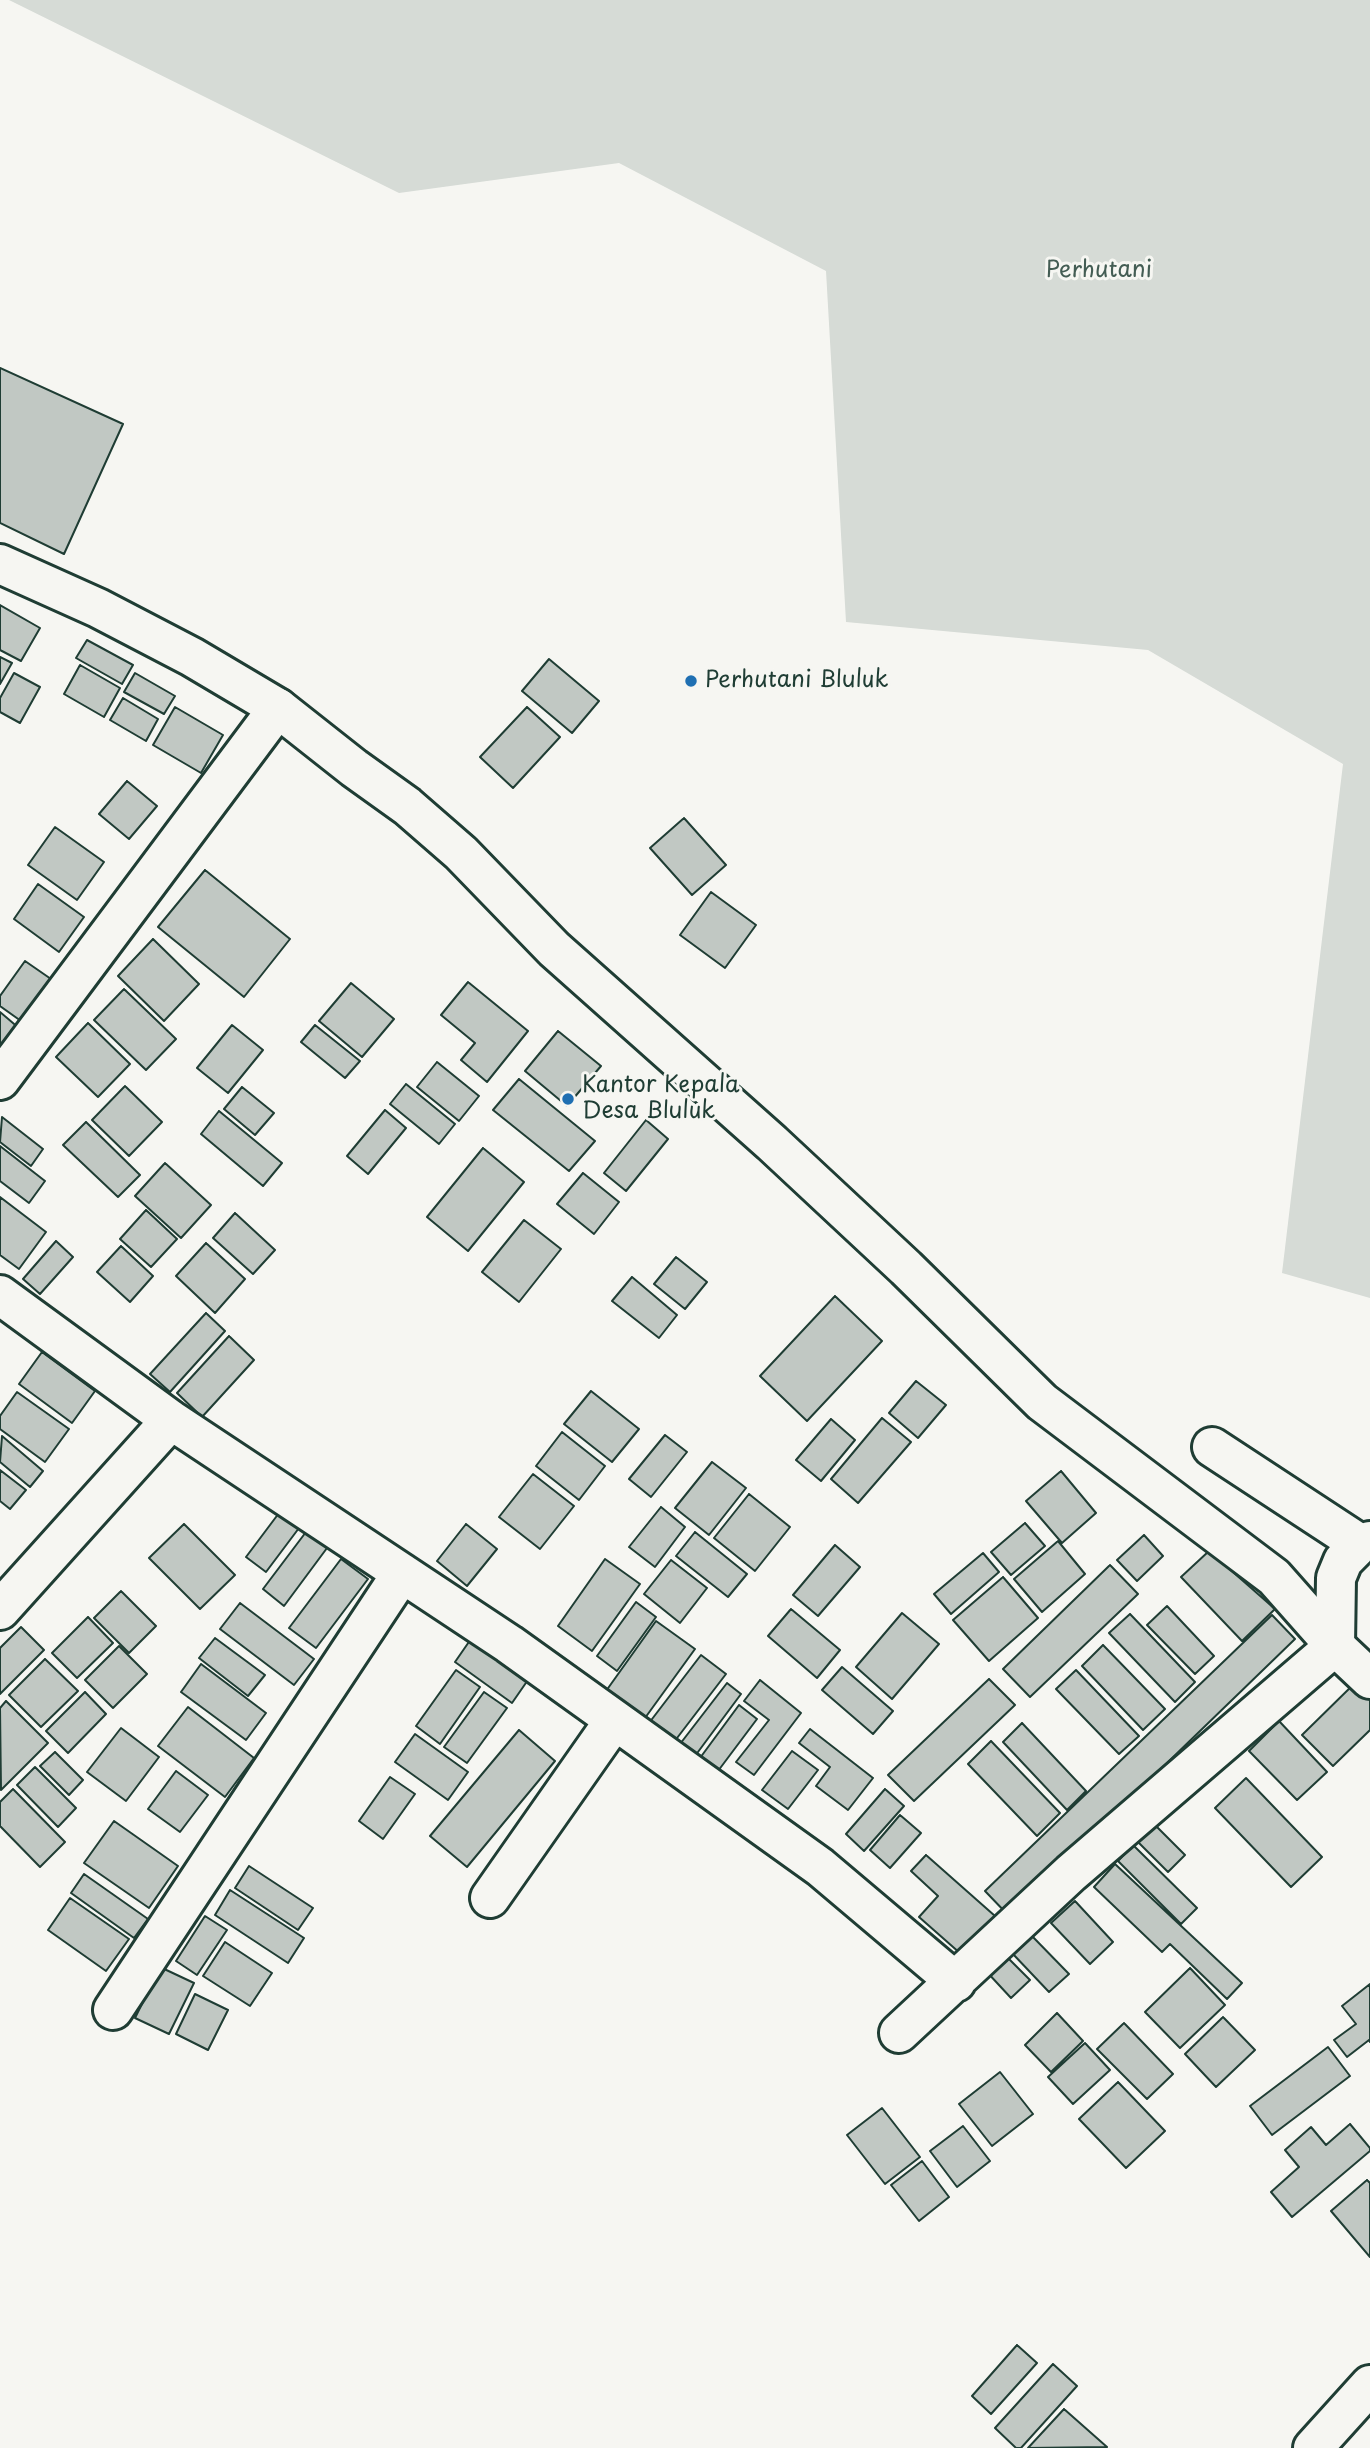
<!DOCTYPE html>
<html>
<head>
<meta charset="utf-8">
<style>
	body { margin:0 }
	canvas { display:block; background:#f6f6f2 }
</style>
</head>
<body>
<canvas width="1370" height="2448"></canvas>
<script>
const context = document.querySelector('canvas').getContext('2d');
context.lineJoin = 'round';
function paint(path, color) {
  context.fillStyle = color;
  context.fill(path, 'evenodd');
}
function toPath(rows) {
  const path = new Path2D();
  for (const r of rows) {
    path.moveTo(r[0], r[1]);
    for (let i = 2; i < r.length; i += 2) path.lineTo(r[i], r[i + 1]);
  }
  return path;
}
function trace(path, color, width, dash) {
  context.strokeStyle = color;
  context.lineWidth = width;
  context.lineCap = dash ? 'butt' : 'round';
  context.setLineDash(dash || []);
  context.stroke(path);
}
function write(font, color, halo, rows, align = 'center') {
  context.font = font + ' "Playpen Sans",sans-serif';
  context.lineWidth = 6;
  context.setLineDash([]);
  context.textBaseline = 'middle';
  context.strokeStyle = halo;
  context.fillStyle = color;
  for (const [text, x, y, turn = 0] of rows) {
    context.save();
    context.translate(x, y);
    context.rotate((+turn || 0) * Math.PI / 180);
    context.textAlign = isNaN(turn) ? turn : align;
    if (halo) context.strokeText(text, 0, 0);
    context.fillText(text, 0, 0);
    context.restore();
  }
}
paint(toPath([
	[9,0,1370,0,1370,1298,1282,1273,1343,764,1148,650,846,622,826,271,619,163,399,193]
]), '#d6dbd6');
const building = toPath([
	[0,368,123,424,64,554,0,523,0,368],
	[0,605,40,628,21,661,0,650,0,605],
	[87,640,133,665,122,684,76,658,87,640],
	[0,657,12,663,0,684,0,657],
	[549,659,599,701,572,733,522,691,549,659],
	[80,665,120,688,104,717,64,694,80,665],
	[14,673,40,687,20,723,0,712,0,698,14,673],
	[135,673,175,696,164,714,124,692,135,673],
	[123,698,158,719,146,741,110,720,123,698],
	[175,707,223,735,201,773,153,745,175,707],
	[527,707,560,737,513,788,480,757,527,707],
	[127,781,157,806,129,839,99,814,127,781],
	[684,818,726,865,692,895,650,848,684,818],
	[55,827,104,862,77,900,28,865,55,827],
	[205,870,290,939,244,997,158,927,205,870],
	[38,884,84,917,59,952,14,919,38,884],
	[711,892,756,925,725,968,680,935,711,892],
	[153,939,199,984,164,1021,118,976,153,939],
	[25,961,51,979,21,1021,0,1006,0,996,25,961],
	[468,982,528,1031,487,1082,461,1060,475,1043,441,1015,468,982],
	[351,983,394,1019,362,1057,319,1021,351,983],
	[124,989,176,1039,146,1070,94,1020,124,989],
	[0,1012,20,1029,0,1054,0,1012],
	[88,1023,130,1064,98,1097,56,1057,88,1023],
	[232,1025,263,1050,228,1093,197,1068,232,1025],
	[315,1025,360,1061,345,1078,301,1042,315,1025],
	[558,1031,601,1066,567,1106,525,1071,558,1031],
	[437,1062,479,1096,459,1121,417,1087,437,1062],
	[519,1079,595,1141,569,1171,493,1110,519,1079],
	[406,1084,455,1124,439,1144,390,1104,406,1084],
	[125,1086,162,1122,129,1156,92,1120,125,1086],
	[242,1087,274,1113,255,1135,224,1109,242,1087],
	[385,1110,406,1128,368,1174,347,1156,385,1110],
	[219,1111,282,1163,263,1186,201,1134,219,1111],
	[2,1117,43,1149,31,1166,0,1142,2,1117],
	[646,1120,668,1139,626,1191,604,1173,646,1120],
	[86,1122,140,1175,118,1197,63,1145,86,1122],
	[0,1146,45,1181,29,1203,0,1181,0,1146],
	[483,1148,524,1182,468,1251,427,1217,483,1148],
	[165,1163,211,1205,181,1238,135,1196,165,1163],
	[583,1173,619,1202,594,1234,557,1204,583,1173],
	[0,1197,46,1232,19,1269,0,1255,0,1197],
	[146,1210,177,1239,151,1267,120,1239,146,1210],
	[235,1213,275,1250,253,1274,213,1238,235,1213],
	[524,1220,561,1249,519,1302,482,1272,524,1220],
	[56,1241,73,1257,40,1294,23,1279,56,1241],
	[206,1243,245,1279,215,1313,176,1276,206,1243],
	[121,1246,153,1276,130,1302,97,1272,121,1246],
	[676,1257,707,1282,685,1309,654,1284,676,1257],
	[632,1277,677,1315,659,1338,612,1301,632,1277],
	[835,1296,882,1341,807,1421,760,1376,835,1296],
	[206,1313,225,1331,170,1392,150,1374,206,1313],
	[229,1336,254,1360,202,1417,177,1393,229,1336],
	[42,1352,95,1391,72,1423,19,1384,42,1352],
	[916,1381,946,1405,918,1438,889,1413,916,1381],
	[591,1391,639,1429,612,1462,564,1424,591,1391],
	[17,1392,69,1429,45,1462,0,1429,0,1416,17,1392],
	[882,1418,911,1442,858,1503,831,1479,882,1418],
	[831,1419,855,1440,821,1481,796,1460,831,1419],
	[562,1432,605,1466,579,1500,536,1466,562,1432],
	[665,1435,687,1452,651,1497,629,1479,665,1435],
	[2,1436,43,1471,30,1487,0,1462,2,1436],
	[712,1462,746,1488,709,1535,675,1508,712,1462],
	[0,1470,26,1490,10,1509,0,1501,0,1470],
	[1061,1471,1096,1513,1062,1543,1026,1501,1061,1471],
	[533,1474,574,1506,540,1549,499,1517,533,1474],
	[749,1494,790,1527,755,1571,714,1538,749,1494],
	[661,1507,685,1527,655,1567,629,1547,661,1507],
	[282,1509,302,1524,266,1572,246,1557,282,1509],
	[1025,1523,1045,1546,1011,1575,991,1552,1025,1523],
	[184,1524,235,1575,200,1609,149,1558,184,1524],
	[466,1524,497,1549,467,1586,437,1561,466,1524],
	[309,1528,330,1544,284,1606,263,1589,309,1528],
	[695,1532,747,1574,728,1597,676,1556,695,1532],
	[1144,1535,1163,1556,1137,1581,1117,1560,1144,1535],
	[1058,1541,1085,1574,1042,1612,1014,1579,1058,1541],
	[835,1545,860,1567,818,1616,793,1595,835,1545],
	[1209,1551,1275,1609,1242,1641,1181,1577,1209,1551],
	[983,1553,999,1572,951,1614,934,1594,983,1553],
	[341,1559,368,1579,316,1648,289,1628,341,1559],
	[605,1559,640,1584,592,1651,558,1626,605,1559],
	[671,1560,707,1588,680,1623,644,1594,671,1560],
	[1110,1565,1138,1594,1030,1697,1003,1669,1110,1565],
	[1003,1577,1038,1618,989,1661,953,1620,1003,1577],
	[121,1591,156,1626,129,1653,94,1618,121,1591],
	[636,1602,656,1617,617,1671,597,1656,636,1602],
	[240,1603,314,1659,294,1685,220,1629,240,1603],
	[1167,1606,1214,1656,1195,1674,1147,1625,1167,1606],
	[791,1609,840,1650,817,1678,768,1636,791,1609],
	[902,1613,939,1644,892,1699,856,1667,902,1613],
	[1130,1614,1195,1682,1175,1702,1109,1633,1130,1614],
	[1272,1615,1295,1639,1009,1916,985,1891,1272,1615],
	[88,1617,113,1643,77,1678,52,1653,88,1617],
	[656,1621,695,1649,645,1718,606,1691,656,1621],
	[21,1627,44,1650,0,1694,0,1648,21,1627],
	[473,1636,530,1677,512,1703,455,1662,473,1636],
	[215,1638,265,1675,248,1696,199,1658,215,1638],
	[1103,1645,1165,1709,1143,1730,1082,1666,1103,1645],
	[119,1646,147,1674,113,1708,85,1680,119,1646],
	[701,1655,726,1674,674,1742,649,1723,701,1655],
	[45,1659,78,1691,41,1727,9,1695,45,1659],
	[201,1664,266,1713,246,1740,181,1692,201,1664],
	[842,1667,893,1711,873,1734,822,1690,842,1667],
	[456,1670,480,1687,440,1744,416,1726,456,1670],
	[1076,1670,1139,1736,1119,1754,1056,1689,1076,1670],
	[989,1679,1015,1705,914,1801,888,1775,989,1679],
	[760,1680,801,1713,754,1775,736,1762,769,1720,744,1701,760,1680],
	[1358,1680,1370,1693,1370,1730,1333,1766,1302,1735,1358,1680],
	[727,1683,741,1694,695,1756,680,1744,727,1683],
	[85,1692,106,1714,68,1753,46,1731,85,1692],
	[484,1692,507,1708,467,1763,444,1747,484,1692],
	[6,1701,48,1743,1,1790,0,1708,6,1701],
	[739,1705,757,1719,718,1771,700,1758,739,1705],
	[188,1707,254,1758,225,1797,158,1746,188,1707],
	[1279,1721,1327,1772,1297,1800,1249,1751,1279,1721],
	[1022,1723,1086,1791,1067,1810,1003,1742,1022,1723],
	[121,1728,159,1757,126,1801,87,1772,121,1728],
	[810,1729,873,1778,848,1810,816,1786,830,1767,799,1743,810,1729],
	[519,1730,555,1761,467,1867,430,1836,519,1730],
	[415,1734,468,1772,448,1800,395,1762,415,1734],
	[991,1741,1060,1813,1037,1836,968,1764,991,1741],
	[792,1751,818,1770,788,1809,762,1790,792,1751],
	[55,1752,83,1780,69,1795,40,1766,55,1752],
	[35,1767,76,1808,58,1827,17,1785,35,1767],
	[176,1771,208,1795,180,1832,148,1809,176,1771],
	[390,1777,415,1794,383,1839,359,1821,390,1777],
	[1246,1778,1322,1857,1291,1887,1215,1808,1246,1778],
	[13,1789,65,1842,40,1867,0,1826,0,1802,13,1789],
	[885,1789,904,1806,864,1851,846,1834,885,1789],
	[900,1815,921,1833,890,1868,870,1850,900,1815],
	[114,1821,178,1866,149,1908,84,1863,114,1821],
	[1154,1824,1185,1855,1168,1872,1137,1841,1154,1824],
	[1133,1845,1197,1908,1181,1924,1118,1861,1133,1845],
	[926,1855,995,1916,961,1954,919,1917,938,1896,911,1871,926,1855],
	[1115,1864,1242,1983,1227,1999,1170,1944,1162,1952,1094,1887,1115,1864],
	[249,1866,313,1908,298,1930,235,1888,249,1866],
	[84,1874,148,1919,134,1938,71,1893,84,1874],
	[230,1890,304,1938,288,1963,215,1915,230,1890],
	[70,1898,129,1939,106,1971,48,1930,70,1898],
	[1075,1901,1113,1942,1090,1964,1051,1923,1075,1901],
	[205,1916,227,1930,197,1975,176,1961,205,1916],
	[1031,1935,1069,1974,1049,1992,1012,1953,1031,1935],
	[225,1942,272,1973,250,2006,203,1976,225,1942],
	[1004,1954,1030,1980,1011,1998,986,1971,1004,1954],
	[160,1967,194,1983,169,2034,135,2018,160,1967],
	[1190,1968,1225,2005,1180,2048,1145,2012,1190,1968],
	[1370,1984,1370,2042,1369,2040,1347,2057,1334,2040,1356,2024,1342,2006,1370,1984],
	[195,1994,228,2010,208,2050,176,2034,195,1994],
	[1057,2013,1083,2041,1051,2072,1025,2045,1057,2013],
	[1223,2017,1255,2050,1216,2087,1185,2054,1223,2017],
	[1124,2023,1173,2074,1147,2099,1097,2049,1124,2023],
	[1085,2043,1110,2070,1073,2104,1048,2077,1085,2043],
	[1328,2047,1350,2076,1272,2135,1250,2106,1328,2047],
	[1000,2072,1033,2114,992,2146,959,2104,1000,2072],
	[1118,2082,1165,2131,1126,2168,1079,2119,1118,2082],
	[882,2108,920,2157,885,2184,847,2135,882,2108],
	[1350,2124,1370,2148,1370,2151,1292,2217,1271,2192,1299,2167,1285,2150,1311,2127,1326,2145,1350,2124],
	[963,2126,990,2161,957,2187,930,2151,963,2126],
	[922,2161,949,2197,919,2221,891,2185,922,2161],
	[1367,2180,1370,2183,1370,2257,1331,2211,1367,2180],
	[1017,2345,1037,2363,991,2414,972,2396,1017,2345],
	[1053,2364,1077,2386,1021,2448,1016,2448,995,2428,1053,2364],
	[1064,2409,1107,2447,1028,2448,1064,2409]
]);
paint(building, '#c1c8c3');
trace(building, '#1f3d34', 2);
const minor = toPath([
	[0,1080,278,708],
	[0,1295,171,1420,509,1644,820,1867,956,1982],
	[1212,1447,1360,1544],
	[0,1610,171,1420],
	[490,1898,614,1721],
	[113,2010,402,1573],
	[899,2033,1071,1873,1335,1646,1336,1578,1343,1561,1360,1544,1370,1541],
	[1313,2448,1370,2385]
]);
const major = toPath([
	[0,564,98,608,192,657,278,708,354,768,407,806,461,853,554,949,772,1143,906,1268,1042,1402,1274,1577,1335,1646,1370,1679]
]);
trace(minor, '#1f3d34', 44);
trace(major, '#1f3d34', 44);
trace(minor, '#f6f6f2', 38);
trace(major, '#f6f6f2', 38);
for (const [x, y, r, color] of [
	[691,681,7,"#1f6fb2"],
	[568,1099,7,"#1f6fb2"]
]) {
  const dot = new Path2D();
  dot.arc(x, y, r, 0, 2 * Math.PI);
  context.fillStyle = color;
  context.fill(dot);
  trace(dot, '#f6f6f2', 2.5);
}
write('23px', '#445d54', '#f6f6f2', [
	["Perhutani",1099,271]
]);
write('23px', '#1f3d34', '#f6f6f2', [
	["Perhutani Bluluk",705,681],
	["Kantor Kepala",582,1086],
	["Desa Bluluk",582,1112]
], 'left');
</script>
</body>
</html>
